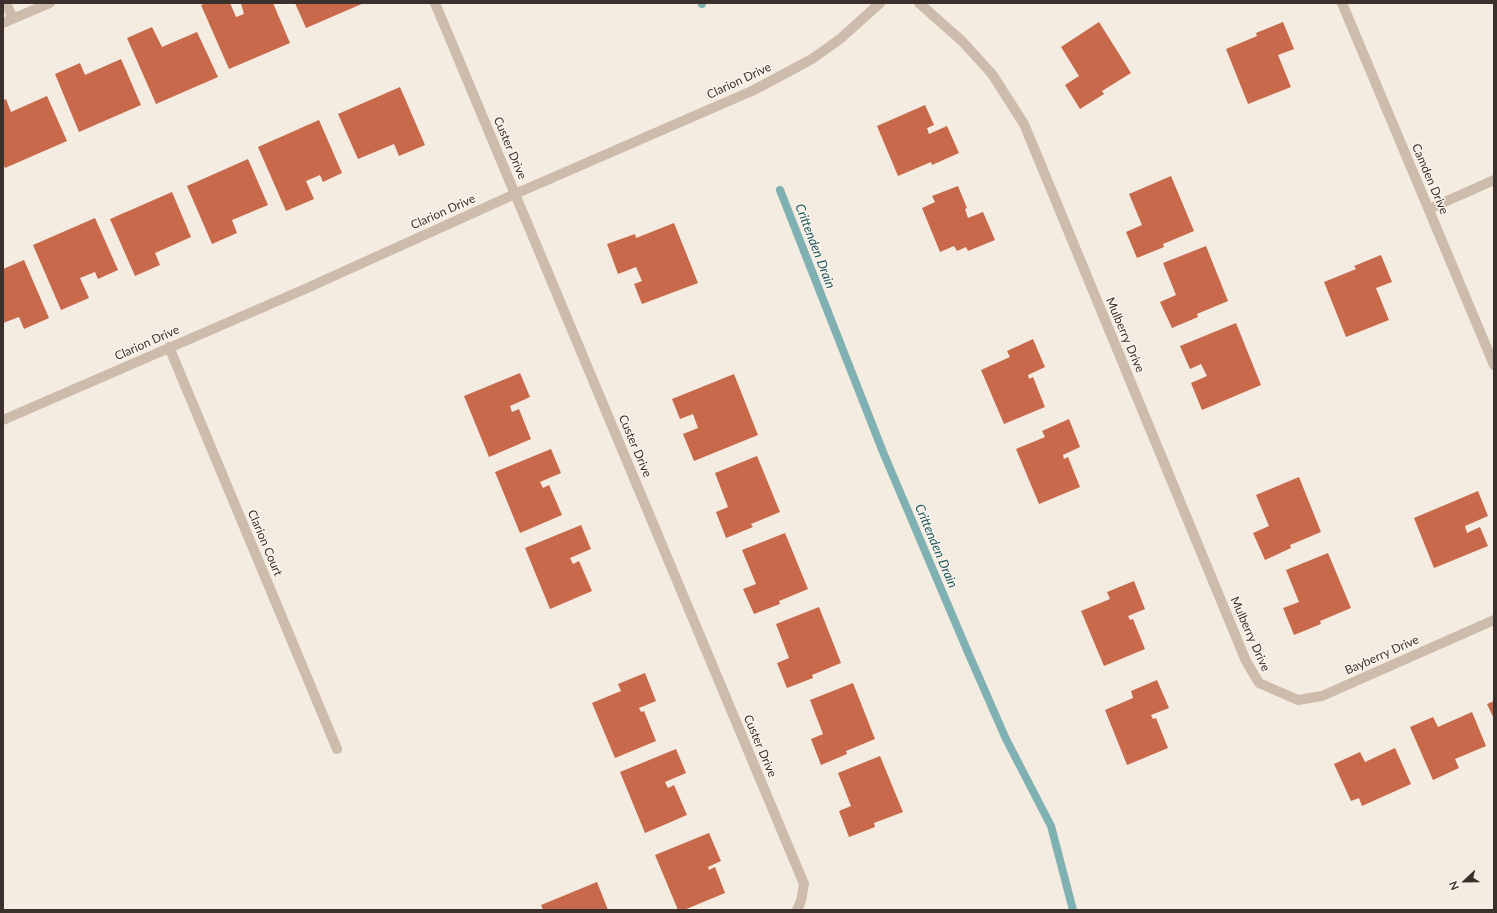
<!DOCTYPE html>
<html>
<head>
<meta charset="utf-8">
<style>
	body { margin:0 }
	#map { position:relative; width:1497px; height:913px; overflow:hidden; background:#f4ebe1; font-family:Lato,sans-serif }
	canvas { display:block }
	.frame { position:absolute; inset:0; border:4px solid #3b302b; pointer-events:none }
	.north { position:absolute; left:1445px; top:861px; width:40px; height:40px; -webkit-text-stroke:3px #fbf5ee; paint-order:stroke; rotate:248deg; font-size:11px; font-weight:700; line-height:16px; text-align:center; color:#3b302b }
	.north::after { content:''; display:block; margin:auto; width:14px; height:18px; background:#3b302b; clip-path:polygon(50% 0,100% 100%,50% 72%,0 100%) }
</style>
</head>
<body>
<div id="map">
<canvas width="1497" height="913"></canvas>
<div class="frame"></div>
<div class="north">N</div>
</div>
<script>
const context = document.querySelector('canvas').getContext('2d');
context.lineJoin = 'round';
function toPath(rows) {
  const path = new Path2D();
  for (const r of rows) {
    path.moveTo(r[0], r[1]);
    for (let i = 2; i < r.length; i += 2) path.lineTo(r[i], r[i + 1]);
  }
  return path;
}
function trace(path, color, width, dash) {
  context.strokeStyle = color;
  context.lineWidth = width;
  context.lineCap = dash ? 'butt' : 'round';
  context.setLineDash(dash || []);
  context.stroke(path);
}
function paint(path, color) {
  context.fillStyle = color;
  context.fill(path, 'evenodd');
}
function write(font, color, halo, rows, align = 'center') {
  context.font = font + ' Lato,sans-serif';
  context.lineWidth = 3;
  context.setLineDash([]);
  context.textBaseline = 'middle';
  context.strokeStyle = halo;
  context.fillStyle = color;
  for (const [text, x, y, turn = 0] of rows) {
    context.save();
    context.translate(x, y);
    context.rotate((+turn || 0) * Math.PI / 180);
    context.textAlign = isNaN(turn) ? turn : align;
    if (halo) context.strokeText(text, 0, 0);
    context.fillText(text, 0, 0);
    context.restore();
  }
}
trace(toPath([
	[702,3,702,4],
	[780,190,883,452,967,650,1006,739,1051,826,1073,910]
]), '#7fb0b2', 8);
paint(toPath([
	[207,3,230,3,236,17,244,14,241,4,243,3,273,3,290,43,229,69,201,5],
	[295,3,364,3,306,28],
	[1099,22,1131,73,1102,91,1104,94,1080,109,1065,85,1079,76,1061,47],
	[1283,22,1294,49,1278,55,1291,87,1248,104,1226,49,1257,36,1256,33],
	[152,27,162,47,197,32,218,77,156,104,127,38],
	[121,59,141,105,79,132,55,74,80,63,85,75],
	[400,87,425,145,399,156,394,144,358,159,338,114],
	[47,96,67,141,5,168,3,163,3,101,6,99,11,112],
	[925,105,934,125,927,128,929,134,947,126,959,153,932,165,931,162,898,176,877,126],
	[319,120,342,173,323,182,320,175,306,181,314,199,286,211,258,147],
	[248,159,268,205,232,220,237,233,212,244,187,186],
	[1171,176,1194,231,1163,244,1164,247,1137,258,1126,232,1142,225,1129,194],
	[958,186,967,208,965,209,968,218,983,212,995,240,968,251,966,247,957,251,954,246,940,252,922,208,935,202,932,196],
	[172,192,191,237,155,253,160,265,135,276,110,219],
	[95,218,118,270,98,279,95,272,80,278,89,298,61,310,33,245],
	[674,223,698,283,642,304,634,284,642,281,636,267,618,274,607,244,635,234,636,238],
	[1206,246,1228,301,1197,314,1198,317,1172,328,1160,302,1176,295,1163,263],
	[1381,255,1392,282,1376,288,1389,320,1346,337,1324,282,1356,269,1354,266],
	[24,260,49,318,24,329,19,317,3,323,3,269],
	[1236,323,1261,385,1202,410,1191,383,1207,376,1201,364,1190,369,1180,346],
	[1033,339,1045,367,1028,375,1029,379,1033,377,1045,407,1004,424,981,370,1010,357,1007,351],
	[520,373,530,397,510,406,512,412,519,409,531,439,489,457,464,396],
	[734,374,758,435,694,461,683,434,698,428,693,414,680,419,672,399],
	[1069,419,1080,447,1063,455,1064,459,1068,457,1080,487,1039,504,1016,449,1045,437,1042,431],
	[551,449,561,473,540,482,543,488,549,485,562,515,520,533,495,472],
	[757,456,780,512,751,524,753,527,726,538,716,512,728,507,715,473],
	[1299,477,1321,532,1290,545,1291,548,1265,560,1253,533,1269,526,1256,495],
	[1478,491,1488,516,1465,526,1467,533,1480,527,1488,546,1434,568,1414,518],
	[581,525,591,549,570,558,573,564,579,561,592,591,550,609,525,548],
	[785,533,808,589,779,601,780,604,754,614,743,589,756,584,742,550],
	[1328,553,1351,608,1320,621,1321,624,1294,635,1283,608,1299,602,1286,570],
	[1134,581,1145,609,1128,616,1130,620,1133,619,1145,649,1104,666,1081,611,1110,599,1107,592],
	[819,607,841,663,812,675,813,678,787,688,777,663,789,658,776,624],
	[645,673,656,701,639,708,641,712,644,711,656,741,615,758,592,703,621,691,618,684],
	[1157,680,1169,708,1151,715,1153,719,1156,718,1168,748,1127,765,1105,710,1133,698,1131,691],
	[853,683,875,739,846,751,847,754,821,765,811,739,823,734,810,700],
	[1494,701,1494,719,1487,704],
	[1472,712,1486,746,1455,759,1459,768,1433,780,1410,727,1433,717,1438,727],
	[1395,748,1411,784,1362,806,1359,798,1351,801,1334,764,1360,752,1365,762],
	[676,749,686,773,665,782,668,788,674,785,687,815,645,833,620,772],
	[880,756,903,812,874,823,875,827,849,837,839,811,851,806,838,773],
	[709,833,721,861,708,867,709,870,715,867,725,893,684,910,678,910,655,855],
	[597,882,608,910,543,910,541,905]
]), '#c8694b');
trace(toPath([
	[6,3,13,19],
	[435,3,804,884,801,901,797,910],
	[919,3,962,41,992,74,1024,124,1246,661,1259,683,1298,700,1322,696,1494,620],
	[1342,3,1494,365],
	[3,23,50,3],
	[1429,209,1494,180],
	[169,347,337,749],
	[3,420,305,289,515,194,754,90,812,59,840,39,880,3]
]), '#cdbbac', 10);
write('12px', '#3b302b', '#fbf5ee', [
	["Clarion Drive",739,81,-25],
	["Custer Drive",510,148,67],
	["Camden Drive",1430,179,67],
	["Clarion Drive",443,212,-24],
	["Mulberry Drive",1125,335,67],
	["Clarion Drive",147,343,-24],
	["Custer Drive",635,446,67],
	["Clarion Court",265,543,67],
	["Mulberry Drive",1250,634,66],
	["Bayberry Drive",1382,655,-24],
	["Custer Drive",760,746,67]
]);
write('italic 13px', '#1f5a5e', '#fbf5ee', [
	["Crittenden Drain",815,246,69],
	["Crittenden Drain",936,546,67]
]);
</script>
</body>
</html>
